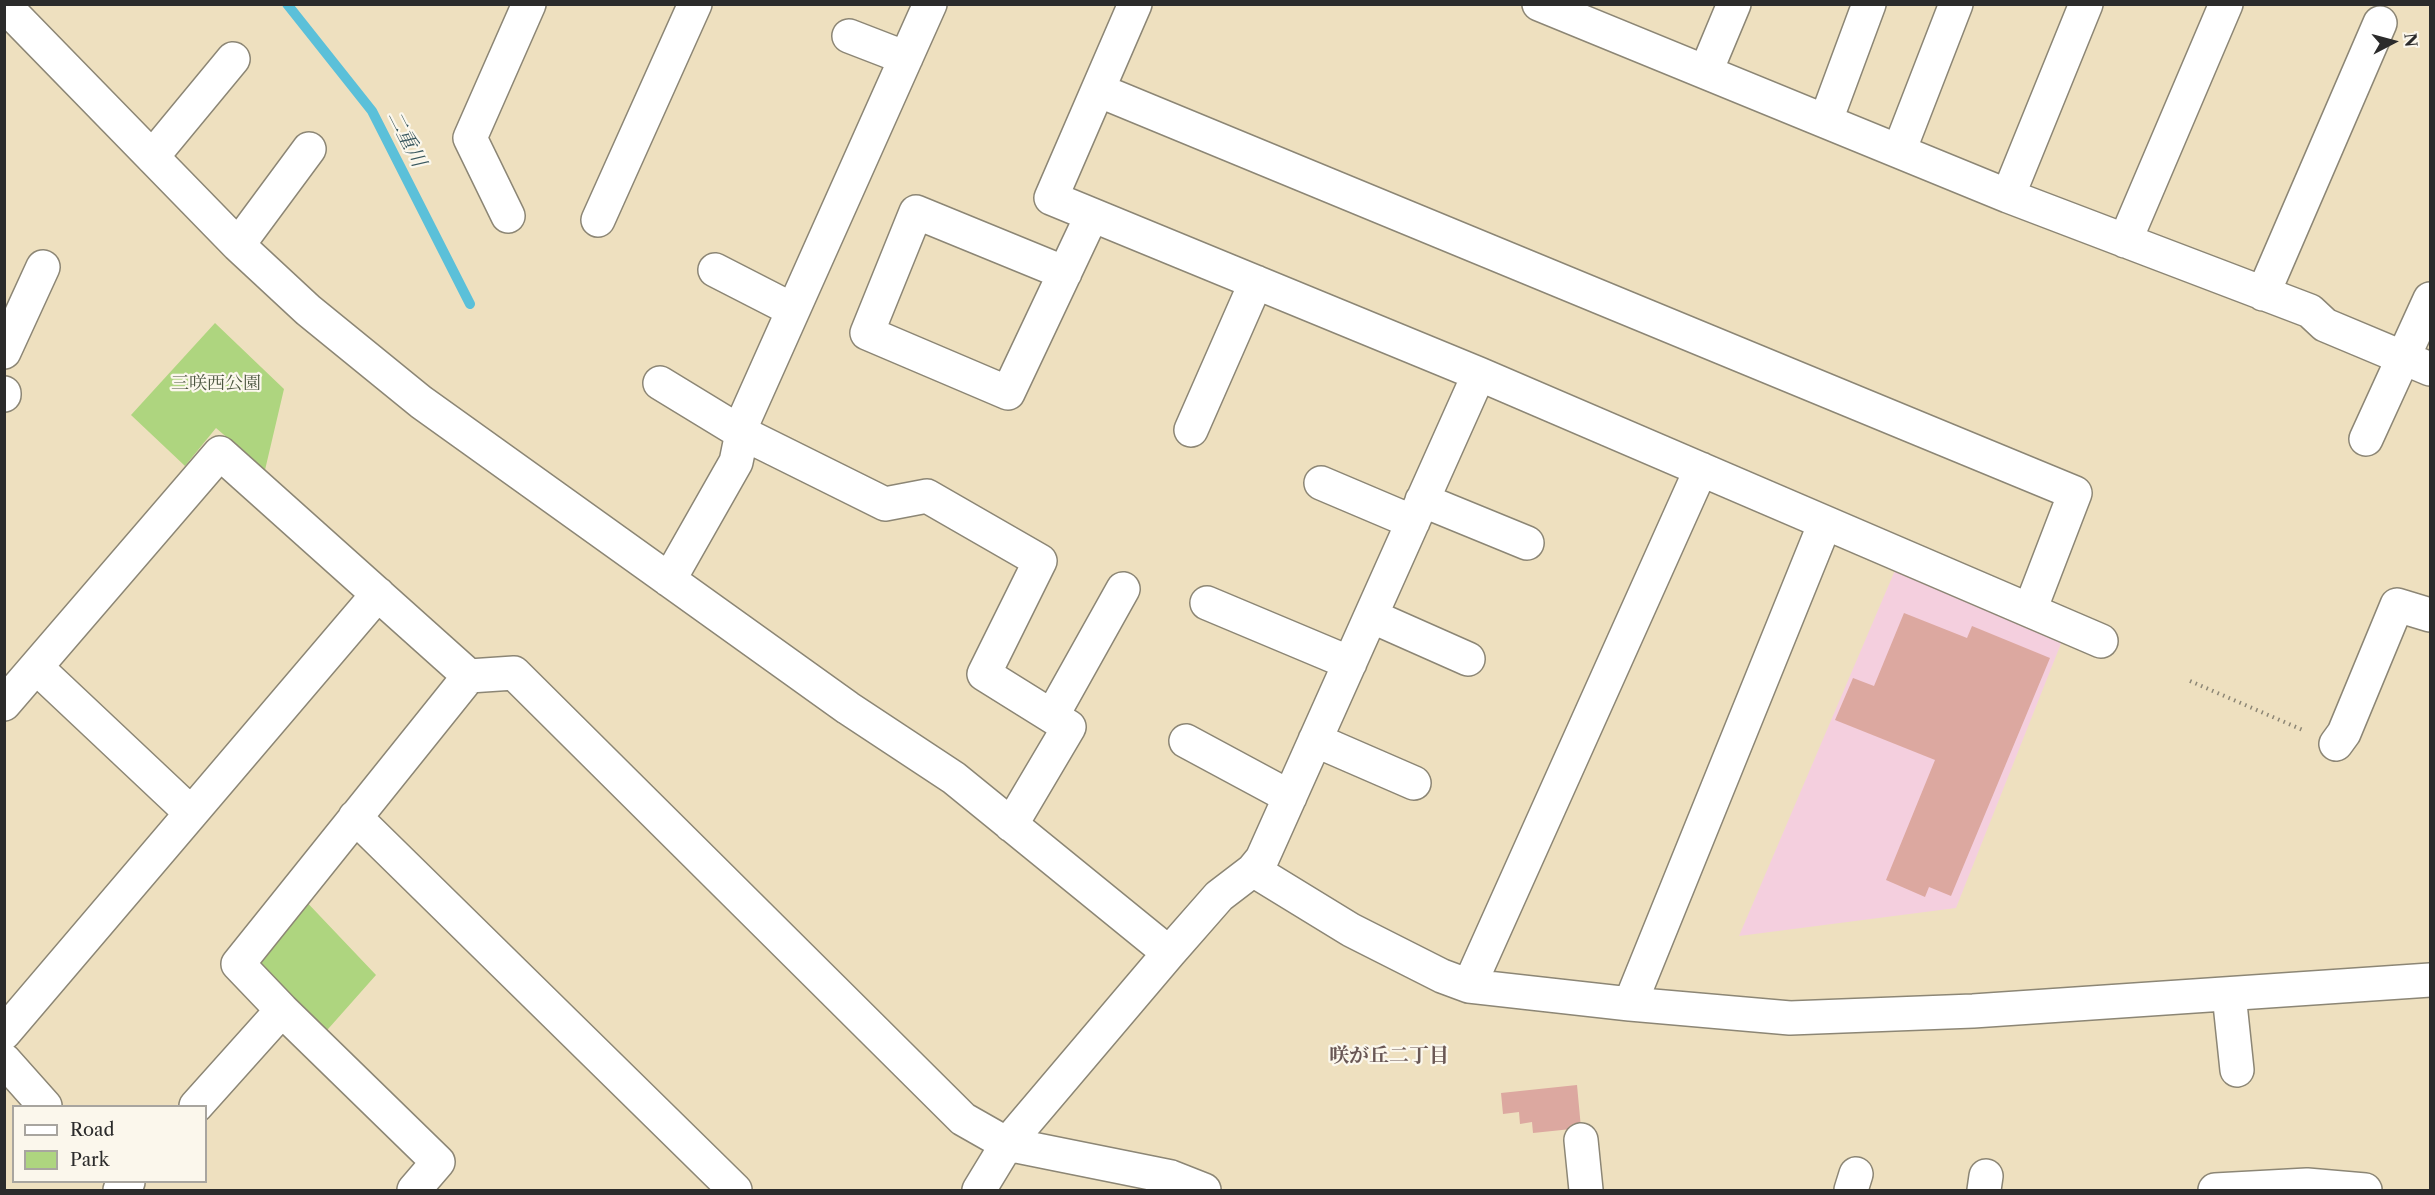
<!DOCTYPE html>
<html>
<head>
<meta charset="utf-8">
<style>
	body { margin:0 }
	#map { position:relative; width:2435px; height:1195px; overflow:hidden; background:#eee0bf; font-family:"Libre Caslon Text",serif }
	canvas { display:block }
	.frame { position:absolute; inset:0; border:6px solid #2b2b2b; pointer-events:none }
	.legend { position:absolute; left:12px; top:1105px; width:195px; height:78px; box-sizing:border-box; background:#fbf7ec; border:2px solid #a8a59f; margin:0; padding:8px 10px; list-style:none; font-size:18px; color:#2b2b2b }
	.legend li { display:flex; align-items:center; gap:12px; height:30px }
	.legend b { width:30px; border:2px solid #a8a59f }
	.north { position:absolute; left:2363px; top:12px; width:60px; height:60px; -webkit-text-stroke:4px #fbf7ec; paint-order:stroke; rotate:84deg; font-size:16px; font-weight:700; line-height:24px; text-align:center; color:#2b2b2b }
	.north::after { content:''; display:block; margin:auto; width:21px; height:27px; background:#2b2b2b; clip-path:polygon(50% 0,100% 100%,50% 72%,0 100%) }
</style>
</head>
<body>
<div id="map">
<canvas width="2435" height="1195"></canvas>
<div class="frame"></div>
<ul class="legend">
<li><b style="height:8px;background:#fff"></b>Road</li>
<li><b style="height:16px;background:#aed57f"></b>Park</li>
</ul>
<div class="north">N</div>
</div>
<script>
const context = document.querySelector('canvas').getContext('2d');
context.lineJoin = 'round';
function paint(path, color) {
  context.fillStyle = color;
  context.fill(path, 'evenodd');
}
function toPath(rows) {
  const path = new Path2D();
  for (const r of rows) {
    path.moveTo(r[0], r[1]);
    for (let i = 2; i < r.length; i += 2) path.lineTo(r[i], r[i + 1]);
  }
  return path;
}
function trace(path, color, width, dash) {
  context.strokeStyle = color;
  context.lineWidth = width;
  context.lineCap = dash ? 'butt' : 'round';
  context.setLineDash(dash || []);
  context.stroke(path);
}
function write(font, color, halo, rows, align = 'center') {
  context.font = font + ' "Libre Caslon Text","Noto Serif JP",serif';
  context.lineWidth = 4.5;
  context.setLineDash([]);
  context.textBaseline = 'middle';
  context.strokeStyle = halo;
  context.fillStyle = color;
  for (const [text, x, y, turn = 0] of rows) {
    context.save();
    context.translate(x, y);
    context.rotate((+turn || 0) * Math.PI / 180);
    context.textAlign = isNaN(turn) ? turn : align;
    if (halo) context.strokeText(text, 0, 0);
    context.fillText(text, 0, 0);
    context.restore();
  }
}
paint(toPath([
	[1896,568,2064,636,1956,908,1739,936]
]), '#f4cfde');
paint(toPath([
	[215,323,284,389,265,470,216,428,185,466,131,415],
	[300,895,376,975,321,1037,243,964]
]), '#aed57f');
trace(toPath([
	[287,4,372,111,470,304]
]), '#5bc0d9', 10);
paint(toPath([
	[1904,613,1967,638,1972,626,2050,658,1951,896,1929,887,1925,897,1886,880,1935,760,1835,720,1853,678,1874,686],
	[1577,1085,1581,1128,1533,1133,1532,1122,1520,1124,1519,1112,1503,1114,1501,1093]
]), '#dca8a0');
const minor = toPath([
	[1135,4,1051,198,1479,374,2101,641],
	[1539,4,2008,196,2310,311,2325,325,2430,369],
	[4,5,238,245,308,310,421,402,848,708,954,778,1169,953],
	[849,36,906,58],
	[1706,71,1734,4],
	[1098,90,2075,493,2030,610],
	[1826,120,1869,4],
	[1899,151,1956,4],
	[152,157,233,59],
	[2008,196,2086,4],
	[508,216,470,138,529,4],
	[598,220,695,4],
	[2125,241,2226,4],
	[238,245,309,149],
	[715,270,793,310],
	[1065,273,916,212,867,333,1008,393,1092,215],
	[2263,294,2380,23],
	[4,352,43,267],
	[660,383,742,433,885,504,927,496,1040,561,984,674,1069,727,1011,825],
	[4,393,4,395],
	[1191,430,1256,282],
	[2366,439,2430,299],
	[1321,483,1413,522],
	[1422,500,1527,543],
	[669,580,736,462,745,418,930,4],
	[1207,603,1350,663],
	[1371,616,1468,659],
	[36,667,190,812],
	[4,704,220,453,469,676,514,673,963,1119,1007,1144,1171,1177,1204,1190],
	[1052,716,1123,589],
	[1315,740,1414,783],
	[1186,741,1290,797],
	[2336,744,2344,733,2397,605,2430,615],
	[355,817,735,1190],
	[1253,870,1351,930,1442,976,1469,986,1630,1004,1790,1018,1973,1011,2430,980],
	[1469,986,1701,469],
	[2229,994,2237,1070],
	[1630,1004,1825,523],
	[4,1033,378,594],
	[4,1060,45,1106],
	[196,1106,282,1010],
	[1581,1140,1586,1190],
	[120,1190,128,1182],
	[414,1190,438,1162,282,1010,238,964,469,676],
	[979,1190,1007,1144,1169,953,1219,896,1253,870,1262,859,1479,374],
	[1851,1190,1856,1174],
	[1984,1190,1986,1176],
	[2215,1190,2307,1185,2365,1190]
]);
trace(minor, '#8c8675', 36);
trace(toPath([
	[2190,681,2305,731]
]), '#8c8675', 4, [1.5, 4.5]);
trace(minor, '#fff', 33);
write('18px', '#4c5640', '#fbf7ec', [
	["三咲西公園",216,384]
]);
write('italic 20px', '#39585f', '#fbf7ec', [
	["二重川",406,139,63]
]);
write('bold 20px', '#695754', '#fbf7ec', [
	["咲が丘二丁目",1389,1056]
]);
</script>
</body>
</html>
